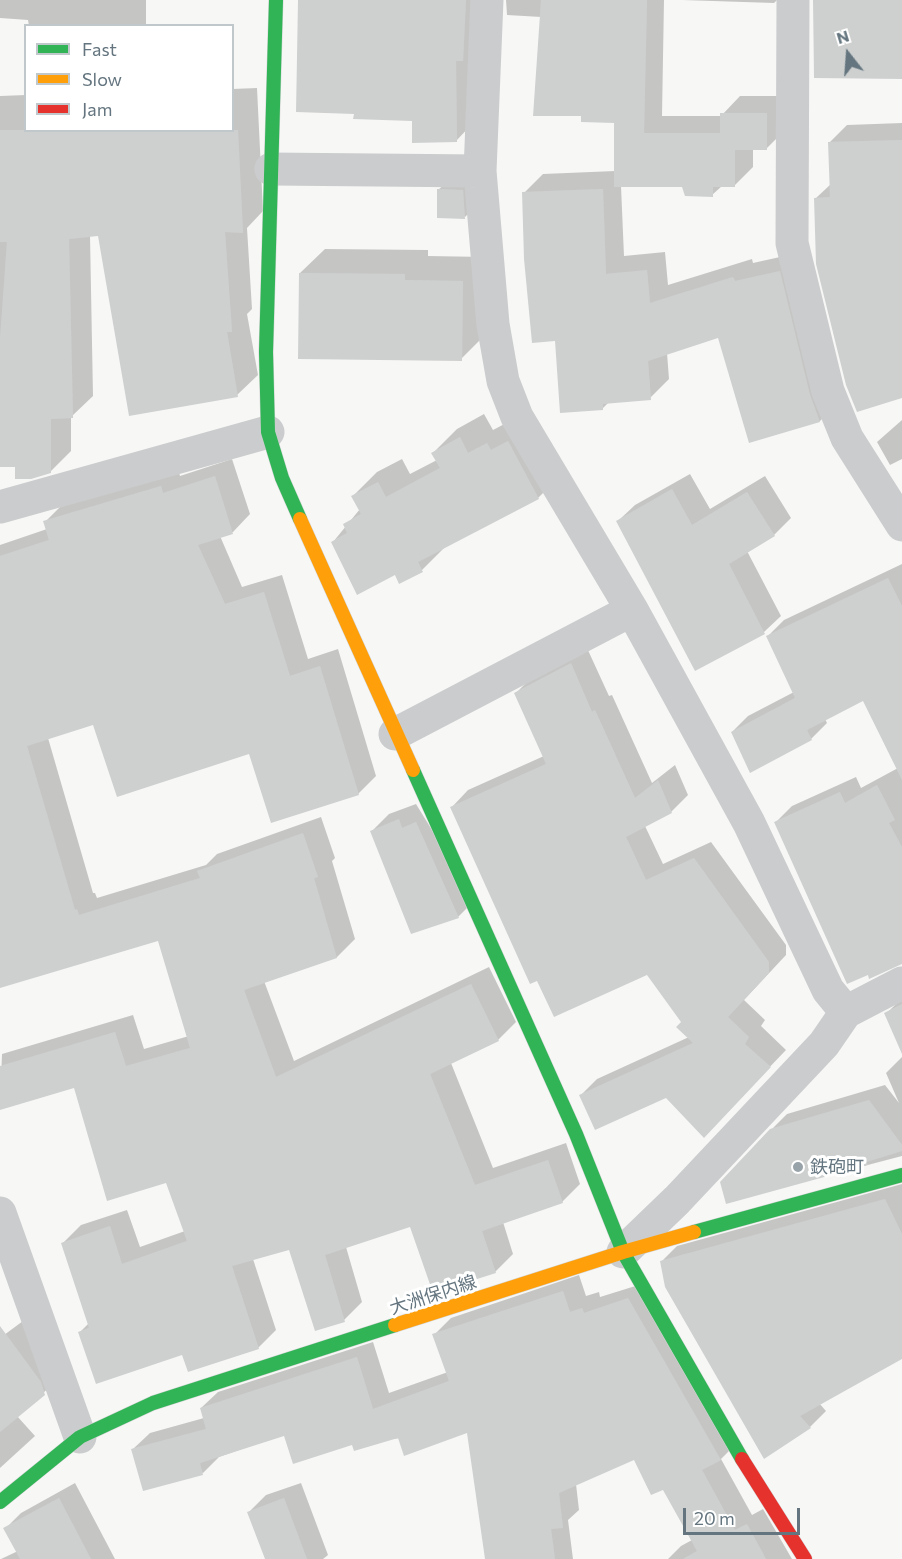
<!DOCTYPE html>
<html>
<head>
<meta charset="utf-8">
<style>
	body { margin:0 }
	#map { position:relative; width:902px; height:1559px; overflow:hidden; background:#f7f7f6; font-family:Commissioner,sans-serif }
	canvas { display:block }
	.legend { position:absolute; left:24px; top:24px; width:210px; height:108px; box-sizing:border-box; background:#fff; border:2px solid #c1c8cc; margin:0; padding:8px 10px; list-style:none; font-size:18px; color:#64757f }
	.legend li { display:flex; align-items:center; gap:12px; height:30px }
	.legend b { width:30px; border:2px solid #c1c8cc }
	.north { position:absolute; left:818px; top:24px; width:60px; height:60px; -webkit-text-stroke:4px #fff; paint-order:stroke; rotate:343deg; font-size:16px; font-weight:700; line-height:24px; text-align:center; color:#64757f }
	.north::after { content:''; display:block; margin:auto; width:21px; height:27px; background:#64757f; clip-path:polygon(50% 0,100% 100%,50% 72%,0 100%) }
	.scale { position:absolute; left:683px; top:1508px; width:117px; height:27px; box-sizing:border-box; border:3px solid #64757f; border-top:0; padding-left:8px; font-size:18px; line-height:21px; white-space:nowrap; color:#64757f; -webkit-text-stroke:4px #fff; paint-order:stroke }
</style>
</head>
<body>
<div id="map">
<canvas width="902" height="1559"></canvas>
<ul class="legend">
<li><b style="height:8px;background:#30b455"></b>Fast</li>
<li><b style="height:8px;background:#ff9f0a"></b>Slow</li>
<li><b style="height:8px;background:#e5322d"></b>Jam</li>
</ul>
<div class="north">N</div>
<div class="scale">20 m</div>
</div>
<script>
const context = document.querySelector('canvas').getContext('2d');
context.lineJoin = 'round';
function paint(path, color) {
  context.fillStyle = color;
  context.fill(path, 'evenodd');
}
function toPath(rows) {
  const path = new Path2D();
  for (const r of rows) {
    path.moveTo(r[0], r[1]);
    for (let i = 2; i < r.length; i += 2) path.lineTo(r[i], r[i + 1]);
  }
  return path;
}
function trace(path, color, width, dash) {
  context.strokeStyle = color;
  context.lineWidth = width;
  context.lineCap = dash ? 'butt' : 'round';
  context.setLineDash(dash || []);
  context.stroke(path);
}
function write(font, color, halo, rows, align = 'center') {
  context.font = font + ' Commissioner,"Noto Sans JP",sans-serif';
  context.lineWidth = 6;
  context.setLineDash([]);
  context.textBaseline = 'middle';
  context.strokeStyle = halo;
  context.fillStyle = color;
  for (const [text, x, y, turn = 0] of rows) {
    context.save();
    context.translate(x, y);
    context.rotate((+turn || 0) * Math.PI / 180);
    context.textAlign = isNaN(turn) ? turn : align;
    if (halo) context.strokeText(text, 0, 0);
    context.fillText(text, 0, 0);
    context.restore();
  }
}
paint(toPath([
	[0,0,146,0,146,26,29,26,28,20,0,18],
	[301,0,484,0,474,122,456,141,413,120,355,112],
	[506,0,664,0,662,116,721,116,740,96,784,96,785,130,766,149,753,149,753,167,734,186,722,186,712,195,683,186,621,186,624,256,665,252,668,285,752,259,753,263,798,253,839,402,820,421,750,442,719,336,667,353,669,379,650,398,609,402,603,408,556,340,524,193,543,174,615,171,615,122,582,114,541,17,507,15],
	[682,0,777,0,774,3],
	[257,88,263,211,247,228,252,309,247,314,258,375,237,395,99,234,90,235,93,396,71,417,71,451,50,472,17,465,0,465,0,96,26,95,26,130,232,130,232,89],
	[902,123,902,397,816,198,831,184,829,143,847,125],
	[447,182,471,182,473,209,465,217,438,190],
	[325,249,428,250,428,256,486,257,485,335,461,359,300,273],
	[484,414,493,430,512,420,562,474,538,498,446,546,422,570,395,573,333,542,360,509,353,496,377,472,402,459,410,474,437,460,433,453,457,429],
	[902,420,902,459,890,465,877,442],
	[232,459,250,514,233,532,220,536,242,587,282,575,308,659,338,649,376,776,358,794,250,752,94,723,48,738,93,893,95,893,97,898,206,865,217,854,321,817,335,858,332,861,355,939,337,957,264,981,294,1061,489,967,516,1022,498,1040,451,1063,493,1168,566,1143,580,1184,562,1202,503,1222,513,1254,495,1272,411,1225,346,1247,362,1302,344,1320,290,1248,253,1259,276,1330,258,1348,183,1353,80,1332,89,1323,63,1243,81,1225,127,1210,140,1247,185,1231,167,1181,75,1086,0,1108,2,1054,133,1015,144,1049,189,1036,159,939,0,975,0,545,47,529,45,522,63,504,178,469,180,476],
	[690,474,710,509,765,476,791,518,774,535,747,551,781,616,764,632,696,669,618,521,635,505],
	[902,564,902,963,869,974,776,822,792,806,856,777,861,788,898,768,863,699,825,719,827,723,811,739,732,732,748,716,794,692,768,636,784,620],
	[587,648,609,696,612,695,652,783,675,765,688,795,671,812,645,826,663,864,711,842,786,945,786,955,744,1000,765,1020,761,1026,786,1050,720,1119,666,1096,581,1095,597,1079,689,1037,683,1022,648,973,452,807,468,790,544,756,516,693,533,676],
	[416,804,475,900,458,917,372,831,389,814],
	[902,998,902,1050,886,1014],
	[902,1057,902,1156,727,1202,771,1130,787,1114,885,1085,899,1103,886,1073],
	[902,1184,902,1356,819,1403,826,1411,810,1427,764,1456,661,1262,677,1246],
	[579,1275,586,1296,599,1292,600,1297,645,1283,737,1443,721,1459,752,1515,763,1509,792,1559,668,1559,681,1546,692,1540,663,1488,634,1458,576,1484,579,1510,568,1520,573,1559,487,1559,468,1431,353,1443,285,1434,219,1457,203,1473,133,1449,150,1433,204,1418,201,1408,218,1392,373,1342,389,1393,448,1372,434,1335,451,1318],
	[23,1321,60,1378,17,1416,35,1436,0,1468,0,1338],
	[75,1483,115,1559,1,1559,18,1551,5,1529,21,1513],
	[301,1483,328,1555,323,1559,266,1559,249,1512,266,1495]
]), '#0003');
paint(toPath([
	[298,0,466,0,463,61,456,61,457,142,412,143,412,121,353,119,354,114,296,112],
	[541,0,647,0,644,133,720,133,720,113,767,113,767,150,735,150,735,187,713,187,713,197,685,196,682,187,614,187,614,123,581,122,581,116,533,116],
	[813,0,902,0,902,79,814,78],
	[0,130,238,130,243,233,225,232,232,332,227,332,238,397,129,416,98,236,69,239,73,418,51,419,51,473,31,479,15,479,15,467,0,467,0,339,7,242,0,242],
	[902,140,902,398,857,412,846,385,816,264,814,198,830,197,828,142],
	[437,189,463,190,465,219,437,218],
	[603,189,606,274,647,270,650,303,733,277,735,281,780,271,810,395,820,422,749,443,718,338,648,361,651,400,603,404,603,410,560,413,555,341,532,343,524,259,522,192],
	[299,273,405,274,405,280,463,281,462,361,298,359],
	[460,437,468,453,487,443,491,450,508,441,539,499,418,562,423,572,399,584,395,575,357,595,331,542,347,533,343,524,361,514,351,496,378,482,386,497,440,468,431,453],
	[215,476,233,534,198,545,225,604,264,592,290,676,320,666,359,795,271,823,249,754,117,797,93,725,27,746,75,910,77,909,79,915,200,878,197,871,303,833,318,877,314,878,337,958,244,990,276,1077,471,984,499,1041,430,1074,475,1185,548,1160,563,1203,482,1231,496,1273,433,1293,410,1227,325,1255,345,1322,315,1331,289,1250,232,1266,259,1349,188,1372,182,1355,96,1384,78,1332,89,1328,61,1243,110,1226,122,1264,187,1241,166,1183,107,1201,74,1088,0,1110,0,1066,115,1032,126,1066,190,1048,158,941,0,988,0,556,49,540,43,521,161,486,163,493],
	[672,489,692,525,747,492,775,536,729,564,765,634,695,671,616,521],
	[888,578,902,606,902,780,863,701,807,730,812,740,750,773,731,732,795,698,766,636],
	[571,663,592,712,595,710,635,798,658,780,672,813,626,837,646,880,694,858,769,962,769,973,728,1017,749,1037,745,1044,771,1067,704,1138,666,1098,595,1130,579,1095,693,1043,676,1027,681,1022,647,975,554,1017,537,981,530,984,450,807,546,764,514,693],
	[877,785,895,820,889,823,902,847,902,964,869,979,868,975,847,984,774,822,840,792,845,803],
	[399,819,402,828,416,822,459,918,411,934,370,831],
	[902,1004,902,1054,884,1013],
	[869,1100,902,1145,902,1151,866,1162,868,1165,726,1204,720,1182,770,1129],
	[885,1199,902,1234,902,1359,800,1416,811,1428,764,1459,665,1287,660,1261],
	[563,1291,570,1312,582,1308,584,1313,628,1298,721,1460,702,1470,735,1530,747,1524,766,1559,683,1559,697,1551,663,1490,651,1495,634,1460,559,1493,563,1528,551,1529,555,1559,485,1559,467,1433,404,1456,398,1438,354,1451,352,1445,293,1464,284,1436,200,1463,203,1475,143,1491,131,1449,206,1429,200,1408,357,1357,373,1409,449,1381,432,1334],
	[0,1326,41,1382,45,1395,0,1432],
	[59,1498,91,1559,20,1559,3,1528],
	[284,1498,307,1559,265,1559,247,1512]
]), '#ced0d0');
const fast = toPath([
	[276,0,266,352,268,432,282,478,300,519],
	[413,770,576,1134,623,1252,742,1459],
	[694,1232,902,1175],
	[0,1502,80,1437,153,1403,395,1325]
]);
const slow = toPath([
	[300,519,413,770],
	[395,1325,623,1252,694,1232]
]);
const jam = toPath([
	[742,1459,805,1559]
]);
trace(fast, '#d3d4d5', 15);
trace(slow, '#d3d4d5', 15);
trace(jam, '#d3d4d5', 15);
trace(toPath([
	[487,0,480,171,493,324,503,381,517,417,632,610,749,823,828,990,846,1012],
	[793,0,792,243,828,391,847,438,902,525],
	[271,169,480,171],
	[0,507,268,432],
	[395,734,632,610],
	[0,1213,80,1437],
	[623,1252,677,1200,824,1044,846,1012,902,983]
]), '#cbcccd', 33);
trace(fast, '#30b455', 14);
trace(slow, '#ff9f0a', 14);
trace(jam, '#e5322d', 14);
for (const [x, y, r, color] of [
	[798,1167,6,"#97a2a9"]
]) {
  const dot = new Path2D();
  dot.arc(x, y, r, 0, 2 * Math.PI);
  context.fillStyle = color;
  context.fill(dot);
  trace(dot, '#fff', 2);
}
write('18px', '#64757f', '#fff', [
	["鉄砲町",810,1167]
], 'left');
write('18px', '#64757f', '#fff', [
	["大洲保内線",433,1295,-18]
]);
</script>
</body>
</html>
